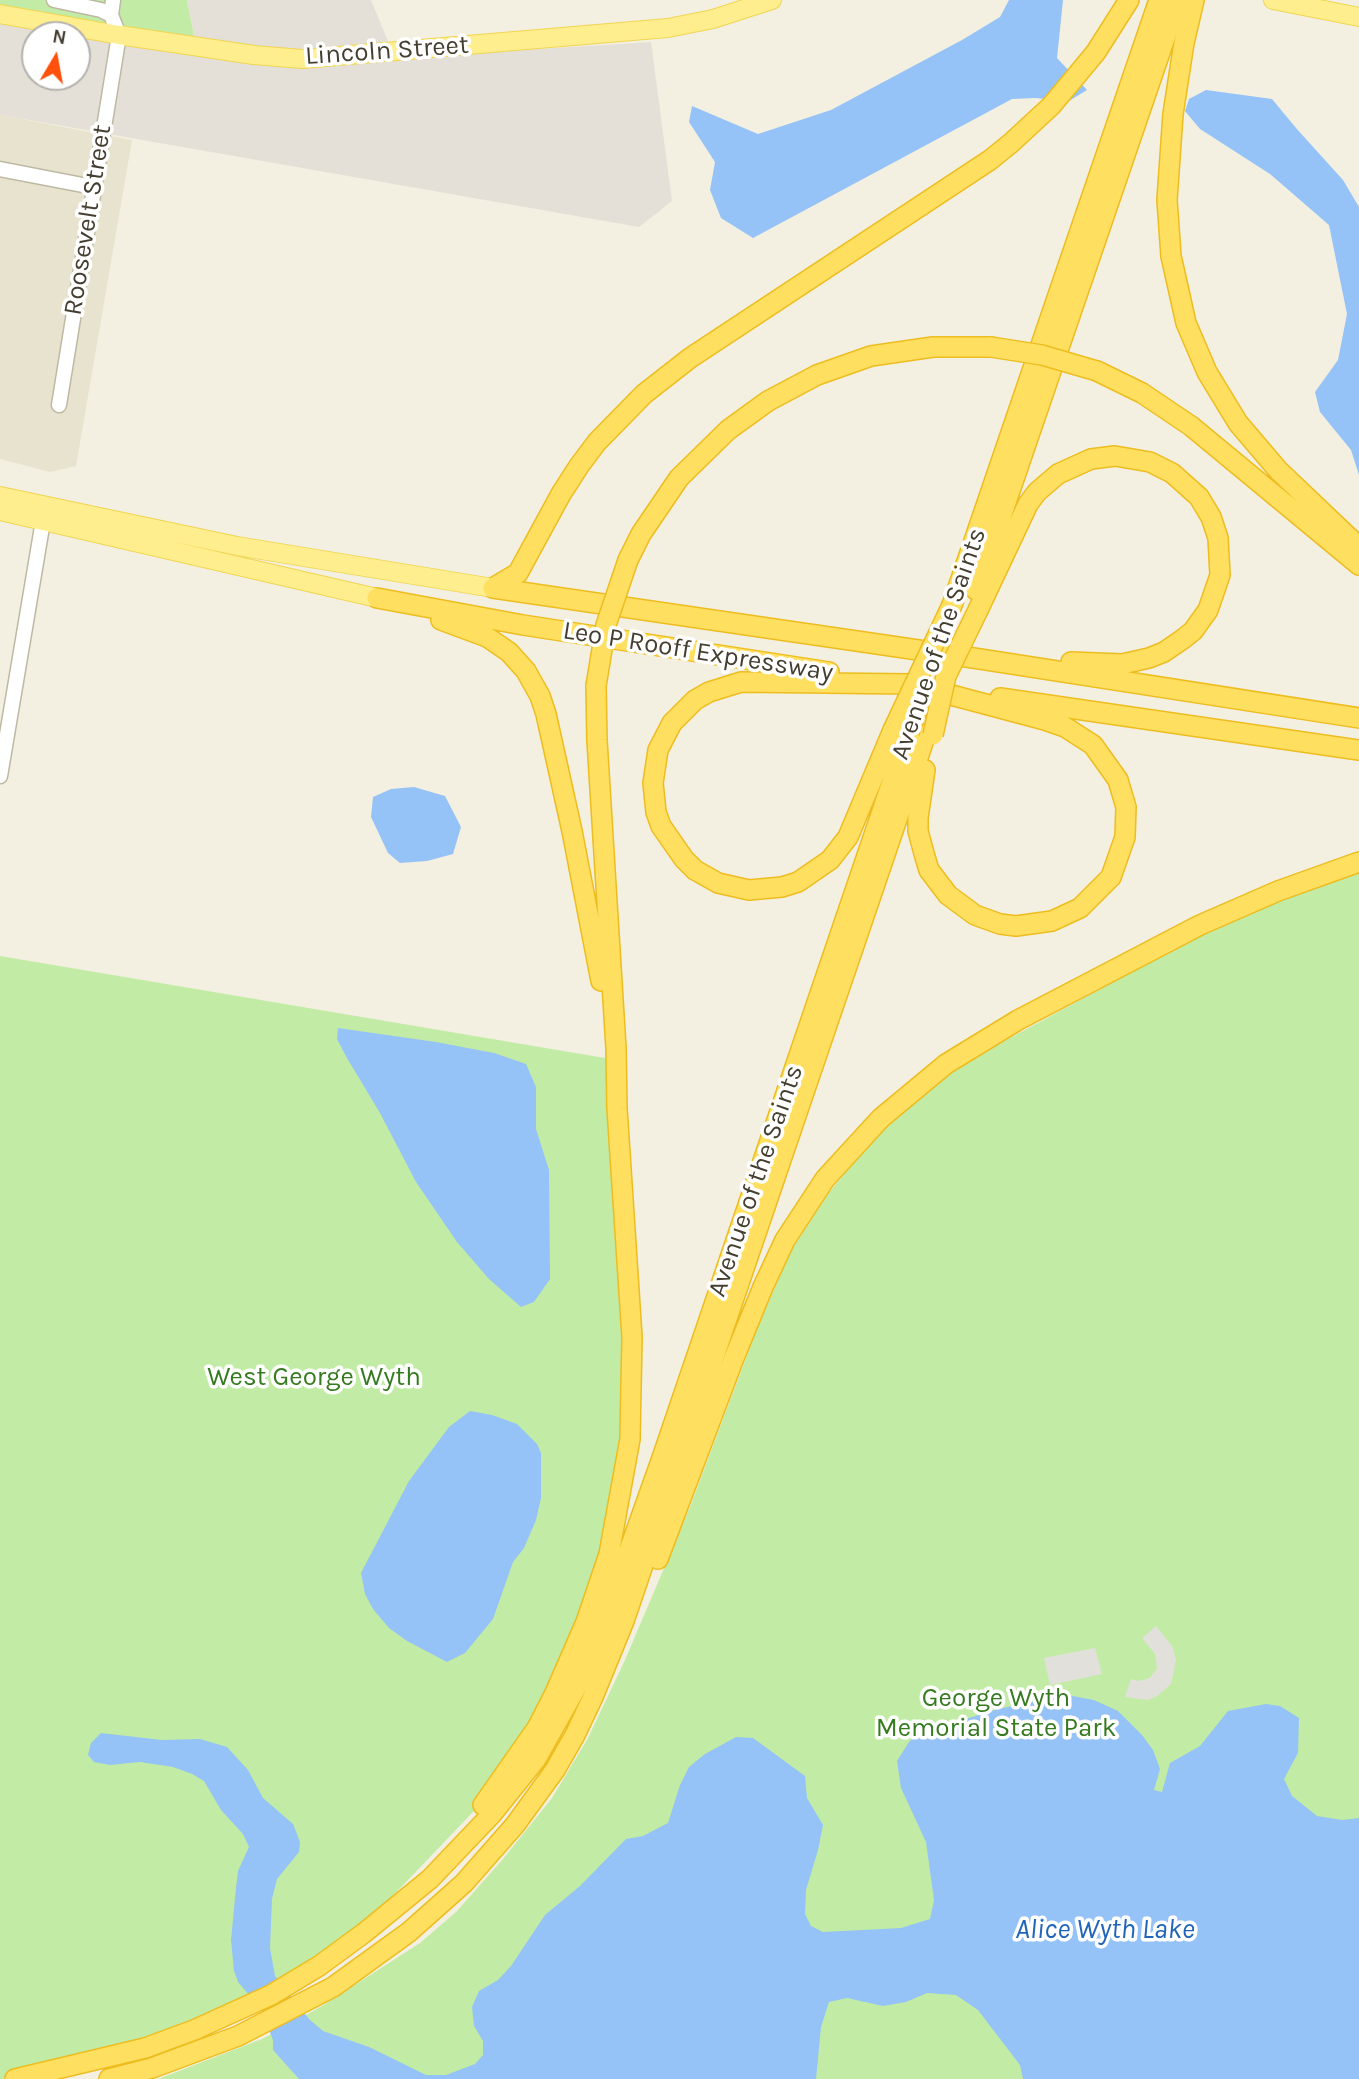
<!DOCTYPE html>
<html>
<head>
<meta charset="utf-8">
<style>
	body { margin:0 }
	#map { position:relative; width:1359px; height:2079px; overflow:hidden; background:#f3f0e1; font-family:Karla,sans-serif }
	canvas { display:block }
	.north { position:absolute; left:21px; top:21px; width:70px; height:70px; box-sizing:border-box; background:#fff; border:2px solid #b4b2ad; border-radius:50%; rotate:10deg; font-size:19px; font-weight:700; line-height:28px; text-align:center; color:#443f31 }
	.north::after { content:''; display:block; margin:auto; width:24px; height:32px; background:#ff510c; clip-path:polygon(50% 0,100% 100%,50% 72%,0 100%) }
</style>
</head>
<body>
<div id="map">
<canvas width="1359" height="2079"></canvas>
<div class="north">N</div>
</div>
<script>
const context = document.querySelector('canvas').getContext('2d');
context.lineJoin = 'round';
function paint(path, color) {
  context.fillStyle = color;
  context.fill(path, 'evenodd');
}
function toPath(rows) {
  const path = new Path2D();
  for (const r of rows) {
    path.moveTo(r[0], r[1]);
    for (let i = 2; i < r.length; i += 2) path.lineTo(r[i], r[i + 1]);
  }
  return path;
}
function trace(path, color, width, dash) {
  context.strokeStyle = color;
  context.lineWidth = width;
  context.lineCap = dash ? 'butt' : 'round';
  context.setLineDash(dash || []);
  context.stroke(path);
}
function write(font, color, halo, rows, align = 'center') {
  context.font = font + ' Karla,sans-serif';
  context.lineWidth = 7;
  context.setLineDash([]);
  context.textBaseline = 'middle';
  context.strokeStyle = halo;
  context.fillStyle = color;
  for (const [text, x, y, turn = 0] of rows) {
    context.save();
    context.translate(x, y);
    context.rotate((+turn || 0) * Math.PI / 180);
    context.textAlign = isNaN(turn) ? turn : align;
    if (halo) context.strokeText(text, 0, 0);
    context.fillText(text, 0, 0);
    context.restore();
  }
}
paint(toPath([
	[0,115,132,140,76,466,50,472,0,459]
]), '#e7e3ce');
paint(toPath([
	[187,0,371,0,395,58,651,42,672,201,639,227,0,115,0,5,195,40],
	[35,35,77,35,77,77,35,77]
]), '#e4e0d7');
paint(toPath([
	[0,0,187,0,195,41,0,5],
	[1359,873,1359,2079,158,2079,262,2039,322,2006,420,1943,456,1912,503,1859,552,1798,588,1738,625,1660,690,1507,762,1316,791,1251,827,1195,871,1142,915,1098,962,1064,1182,945,1268,903],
	[0,956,611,1059,630,1439,609,1554,571,1658,495,1789,340,1951,194,2030,14,2079,0,2079]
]), '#c2eca5');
paint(toPath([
	[1156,1626,1172,1646,1176,1660,1171,1684,1157,1696,1148,1700,1125,1697,1131,1679,1138,1681,1150,1678,1157,1668,1155,1654,1142,1638],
	[1095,1648,1102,1674,1050,1685,1044,1658]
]), '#e2e0db');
paint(toPath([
	[1009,0,1063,0,1057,58,1087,90,1069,101,1035,98,1012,99,753,238,721,218,710,190,715,162,689,122,692,106,758,134,831,110,962,40,1000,17],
	[1206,90,1272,99,1296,128,1343,180,1359,207,1359,475,1351,450,1320,412,1315,392,1338,360,1347,314,1329,225,1270,174,1200,129,1185,111,1189,99],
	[414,787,445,796,461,827,453,854,427,861,400,863,388,853,371,817,373,797,391,789],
	[338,1028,436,1042,494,1053,526,1064,536,1087,536,1129,549,1170,550,1279,534,1302,521,1307,489,1279,457,1242,416,1182,380,1113,347,1058,337,1039],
	[470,1411,492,1415,517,1424,537,1444,541,1453,541,1498,536,1520,524,1548,513,1562,493,1619,465,1653,447,1662,407,1641,389,1628,373,1609,365,1594,361,1573,409,1481,449,1427],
	[1067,1695,1094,1700,1118,1711,1142,1735,1153,1750,1160,1769,1154,1790,1162,1792,1170,1763,1200,1746,1228,1711,1266,1704,1280,1706,1299,1718,1298,1753,1284,1779,1292,1796,1317,1816,1342,1820,1359,1818,1359,2079,1023,2079,1020,2065,978,2010,956,1995,927,1993,906,2002,883,2006,847,1998,829,2002,821,2027,816,2079,299,2079,273,2050,273,2040,261,2009,238,1982,234,1971,231,1940,236,1888,238,1871,249,1847,243,1834,221,1810,204,1781,192,1774,173,1767,140,1762,110,1765,94,1762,88,1755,91,1743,101,1733,162,1740,200,1739,227,1747,248,1770,263,1798,293,1824,300,1842,299,1852,277,1879,272,1899,270,1948,275,1976,309,2019,323,2031,369,2047,426,2075,446,2075,475,2064,483,2055,483,2041,474,2026,472,2007,479,1991,498,1980,511,1966,545,1915,580,1886,626,1839,643,1836,668,1823,680,1785,689,1767,705,1754,736,1737,753,1738,805,1776,807,1798,823,1825,818,1850,806,1890,805,1914,811,1926,823,1932,901,1928,930,1919,934,1900,926,1842,901,1788,897,1761,909,1742,918,1734,998,1709]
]), '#95c2f7');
const minor = toPath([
	[54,0,101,10,111,15],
	[0,169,93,187],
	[59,405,119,35,111,15,113,0],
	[0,776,43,521]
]);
const major = toPath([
	[1273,0,1359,17],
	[0,14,119,35,254,55,302,59,668,28,713,19,772,0],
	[0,496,237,546,493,588],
	[0,511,377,598]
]);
const highway = toPath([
	[1194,0,1184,43,1173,114,1167,200,1171,256,1186,323,1207,372,1238,423,1278,470,1359,547],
	[1097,371,1142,393,1191,426,1359,565],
	[628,560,641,534,679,478,728,430,768,401,817,375,871,356,933,347,991,347],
	[493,588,518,573,561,494,579,466,597,442,644,394,690,358,990,160,1011,143,1051,106,1072,81,1096,52,1129,0],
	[493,588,980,659,1359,718],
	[976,590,1178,0],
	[377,598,523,625,829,672],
	[952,605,1159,0],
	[979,608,1028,504,1037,492,1058,474,1091,459,1115,456,1150,462,1172,473,1199,497,1211,517,1218,538,1220,575,1208,610,1193,631,1183,639,1164,652,1149,658,1122,664,1071,662],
	[441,620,487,637,509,652,526,671,540,696,546,714,572,831,601,981],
	[1000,698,1359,750],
	[893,730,848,837,830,860,798,882,782,887,749,890,718,883,695,870,684,859,661,826,656,812,653,783,658,750,672,723,695,700,709,692,741,682,910,684,1045,720,1065,727,1093,745,1118,780,1126,807,1125,837,1111,877,1080,908,1052,921,1016,926,1000,924,975,915,948,895,929,870,925,857,918,831,918,818,925,770],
	[658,1559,734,1358,763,1287,785,1240,825,1179,881,1118,946,1064,1018,1020,1200,925,1278,891,1359,862],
	[483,1805,537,1728,555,1693,586,1622,609,1554,630,1439,632,1337,617,1108,616,1048,597,740,596,686],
	[15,2079,145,2048,194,2030,271,1995,319,1966,364,1933,430,1879,491,1815,536,1759,577,1686,604,1621,662,1458,909,732],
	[109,2079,152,2068,238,2036,333,1987,409,1932,464,1883,515,1825,555,1770,575,1735,593,1697,624,1621,926,734]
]);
trace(minor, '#beb9a3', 17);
trace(major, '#f0d552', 20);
trace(highway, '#edbd20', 22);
trace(minor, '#fff', 14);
trace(major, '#ffee8e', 18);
trace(highway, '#ffdf60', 19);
const highwayBridge = toPath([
	[991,347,1042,355,1097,371],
	[596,686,606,625,628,560],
	[893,730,952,605],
	[909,732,923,692],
	[933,735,946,676,979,608]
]);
trace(highwayBridge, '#edbd20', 22, []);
trace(highwayBridge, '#ffdf60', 19);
write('26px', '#443f31', '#fff', [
	["Lincoln Street",387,51,-4],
	["Roosevelt Street",88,220,-81],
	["Avenue of the Saints",939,644,-71],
	["Leo P Rooff Expressway",698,652,9],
	["Avenue of the Saints",756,1181,-71]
]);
write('26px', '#367b20', '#fff', [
	["West George Wyth",314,1378],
	["George Wyth",996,1699],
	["Memorial State Park",996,1729]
]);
write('italic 28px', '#2165ba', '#fff', [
	["Alice Wyth Lake",1105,1930]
]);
</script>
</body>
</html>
